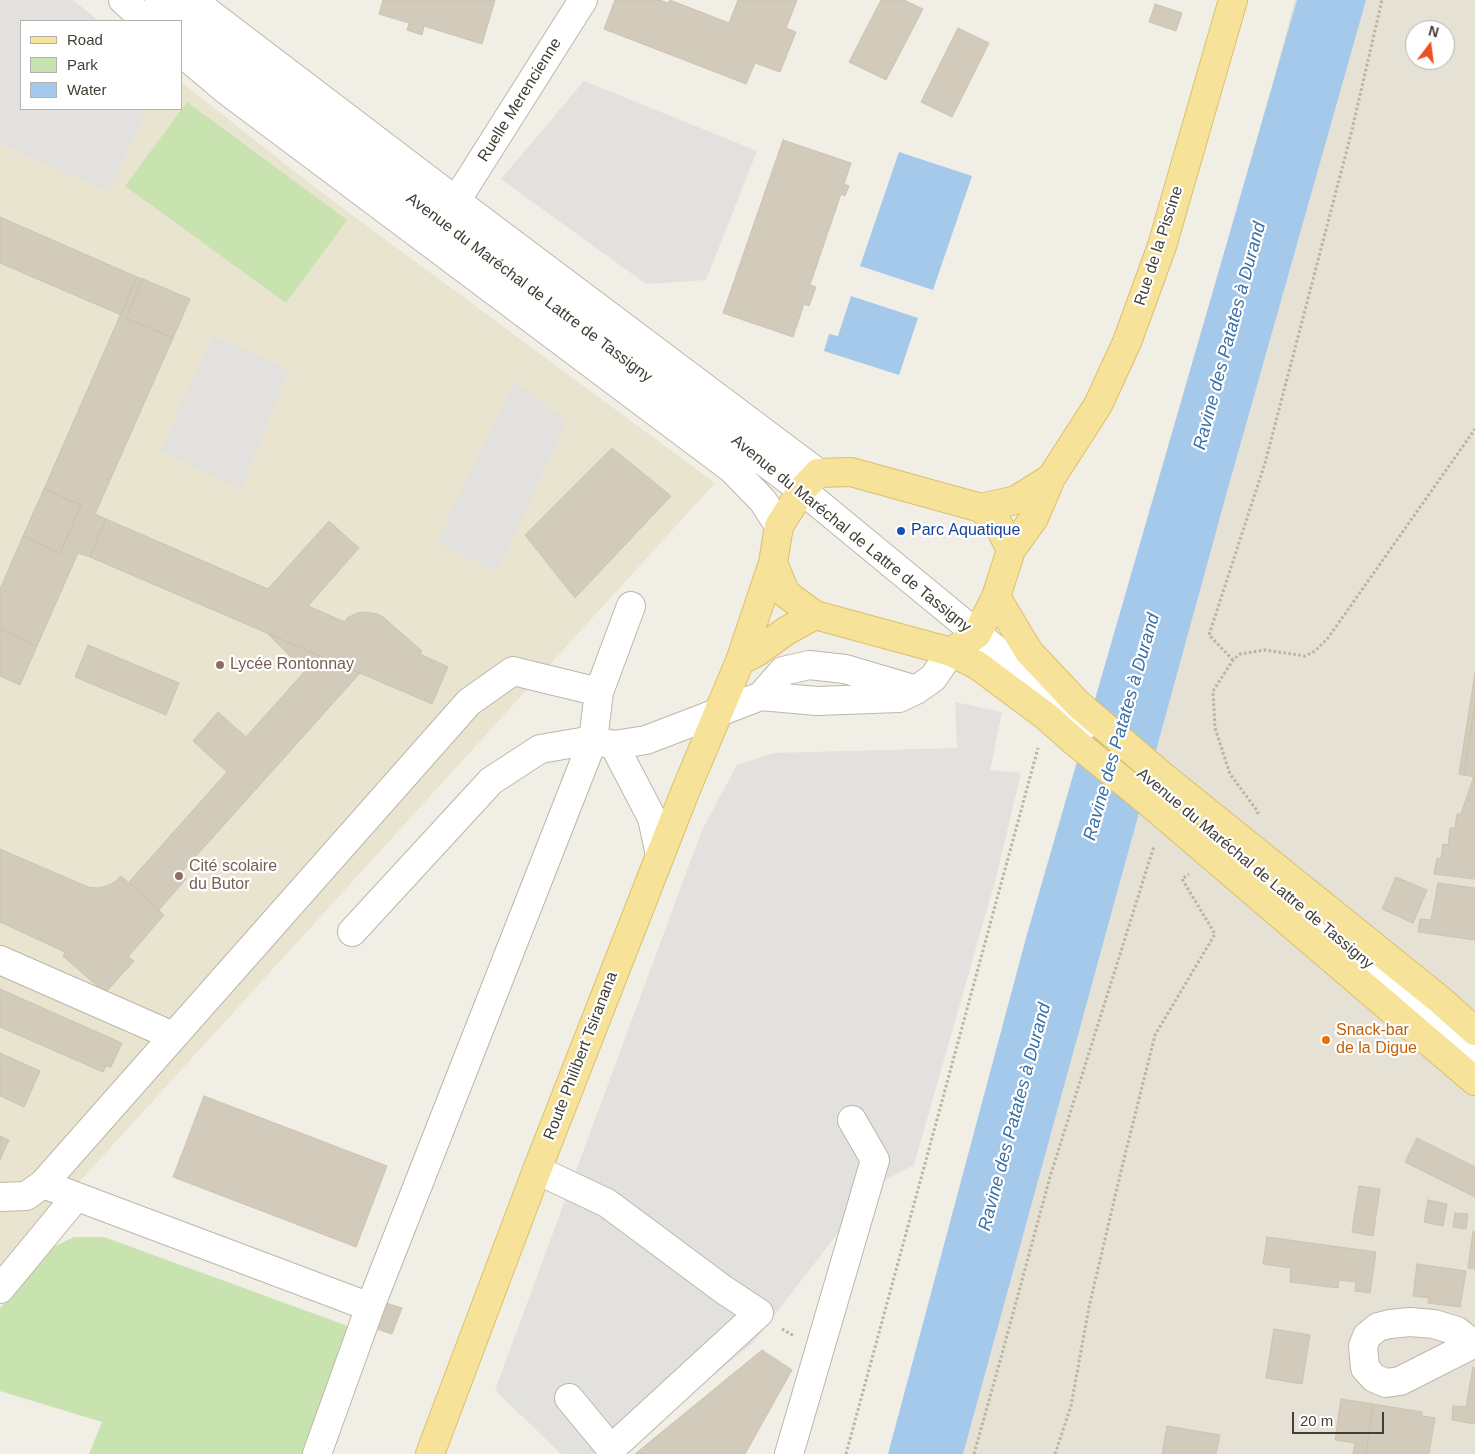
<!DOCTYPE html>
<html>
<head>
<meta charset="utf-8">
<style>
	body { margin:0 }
	#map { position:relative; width:1475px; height:1454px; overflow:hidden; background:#f1eee5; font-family:Arial,sans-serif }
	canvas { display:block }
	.legend { position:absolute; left:20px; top:20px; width:162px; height:90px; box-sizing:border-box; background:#fff; border:1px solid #b4b2ae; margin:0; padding:6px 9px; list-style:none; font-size:15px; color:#433f35 }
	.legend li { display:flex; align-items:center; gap:10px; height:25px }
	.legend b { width:25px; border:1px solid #b4b2ae }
	.north { position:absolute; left:1405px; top:20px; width:50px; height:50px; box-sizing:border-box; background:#fff; border:1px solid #b4b2ae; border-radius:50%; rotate:15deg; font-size:14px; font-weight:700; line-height:20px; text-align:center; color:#433f35 }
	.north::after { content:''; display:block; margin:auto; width:18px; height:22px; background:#ea5124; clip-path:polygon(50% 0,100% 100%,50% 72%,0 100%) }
	.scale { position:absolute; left:1292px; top:1412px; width:92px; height:22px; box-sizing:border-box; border:2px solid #433f35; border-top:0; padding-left:6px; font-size:15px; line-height:18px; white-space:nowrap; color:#433f35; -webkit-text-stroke:4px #fff; paint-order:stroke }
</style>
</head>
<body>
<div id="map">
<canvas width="1475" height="1454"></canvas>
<ul class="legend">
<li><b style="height:6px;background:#f6e399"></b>Road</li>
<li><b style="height:14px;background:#c8e3b0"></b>Park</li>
<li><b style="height:14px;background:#a5c9ea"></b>Water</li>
</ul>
<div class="north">N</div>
<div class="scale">20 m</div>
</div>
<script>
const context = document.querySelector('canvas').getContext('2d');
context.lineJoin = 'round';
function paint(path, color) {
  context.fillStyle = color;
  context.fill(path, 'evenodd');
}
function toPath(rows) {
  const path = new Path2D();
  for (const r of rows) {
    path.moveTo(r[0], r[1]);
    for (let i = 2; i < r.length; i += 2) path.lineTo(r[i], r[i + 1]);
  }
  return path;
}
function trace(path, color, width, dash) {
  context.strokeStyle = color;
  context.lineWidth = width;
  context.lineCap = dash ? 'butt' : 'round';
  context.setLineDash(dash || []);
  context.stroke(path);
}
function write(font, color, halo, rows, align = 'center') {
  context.font = font + ' Arial,sans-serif';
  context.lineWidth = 4.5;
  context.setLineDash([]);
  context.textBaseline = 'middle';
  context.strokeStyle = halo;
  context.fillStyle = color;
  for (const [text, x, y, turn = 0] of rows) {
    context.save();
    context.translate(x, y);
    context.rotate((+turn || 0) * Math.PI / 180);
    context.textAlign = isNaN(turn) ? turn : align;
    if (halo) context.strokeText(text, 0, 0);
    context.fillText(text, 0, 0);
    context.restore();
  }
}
paint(toPath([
	[1295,0,1475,0,1475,1454,906,1454],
	[1415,30,1445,30,1445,60,1415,60]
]), '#e5e1d4');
paint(toPath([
	[181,82,317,189,715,483,0,1269,0,144,109,191,147,109,181,109]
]), '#e9e4d0');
paint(toPath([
	[187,102,347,220,286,303,125,186],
	[74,1237,104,1237,356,1329,307,1454,89,1454,102,1422,0,1391,0,1308,51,1248]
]), '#c8e3b0');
paint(toPath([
	[0,0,73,0,99,21,21,21,21,109,147,109,109,192,0,144],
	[584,81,757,151,706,280,646,284,501,179],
	[213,336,289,369,241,489,160,451],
	[514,381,567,421,497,572,437,543],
	[955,702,1002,712,990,770,1021,773,996,878,914,1165,875,1185,753,1343,615,1454,561,1454,495,1390,702,830,737,765,774,753,957,748]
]), '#e2e1dd');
paint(toPath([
	[1297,0,1366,0,1228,488,963,1454,888,1454,1026,938],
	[899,152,972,176,933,290,860,266],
	[851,296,918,318,899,375,824,351,829,334,838,336]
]), '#a5c9ea');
const building = toPath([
	[383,0,495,0,482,44,424,26,422,35,407,30,409,23,379,14,383,0],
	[615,0,659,0,668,3,670,0,729,23,738,0,797,0,786,28,796,32,780,72,755,63,746,84,604,29,615,0],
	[881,0,904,0,923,9,886,80,849,62,881,0],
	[1155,4,1182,13,1176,31,1149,22,1155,4],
	[958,28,989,43,952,117,921,102,958,28],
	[783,140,851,163,844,184,849,186,845,196,841,194,810,285,816,287,809,306,804,304,793,337,723,313,783,140],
	[0,217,137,277,121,315,0,263,0,217],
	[137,277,143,279,126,318,173,338,95,514,106,519,90,557,78,553,37,646,0,629,0,589,23,536,60,553,81,505,44,489,137,277],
	[143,279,190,299,173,338,126,318,143,279],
	[612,448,671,496,575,598,525,535,612,448],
	[44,489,81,505,60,553,23,536,44,489],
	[106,519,268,589,329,521,359,548,308,606,345,622,347,618,357,613,366,612,377,614,383,617,422,651,420,654,448,667,432,704,90,557,106,519],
	[0,629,37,646,20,685,0,676,0,629],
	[268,634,360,673,180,874,186,879,159,910,129,882,227,772,193,741,218,712,246,737,305,671,268,634],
	[88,645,179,683,166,715,75,677,88,645],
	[1475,673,1475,703,1464,775,1459,774,1475,673],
	[1475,703,1475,777,1464,775,1475,703],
	[1474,776,1475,777,1475,879,1434,874,1437,858,1441,859,1443,844,1448,845,1450,828,1455,828,1457,814,1461,814,1474,776],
	[0,849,88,887,98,888,107,886,115,882,121,876,164,915,128,957,134,961,105,993,63,956,65,952,0,922,0,849],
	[1396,877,1427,890,1413,923,1382,909,1396,877],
	[1438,883,1475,888,1475,940,1418,932,1420,919,1431,920,1438,883],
	[0,989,122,1043,111,1067,106,1066,103,1072,0,1027,0,989],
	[0,1053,40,1071,24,1107,0,1096,0,1053],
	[204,1096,387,1166,356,1247,173,1177,204,1096],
	[0,1136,9,1140,0,1160,0,1136],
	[1417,1138,1475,1167,1475,1197,1405,1162,1417,1138],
	[1359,1186,1380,1189,1373,1236,1352,1232,1359,1186],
	[1428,1200,1447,1204,1443,1226,1424,1222,1428,1200],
	[1455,1213,1468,1214,1466,1229,1453,1227,1455,1213],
	[1473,1232,1475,1232,1475,1269,1468,1268,1473,1232],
	[1267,1237,1376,1252,1370,1293,1355,1291,1356,1282,1339,1280,1338,1288,1290,1282,1291,1268,1263,1264,1267,1237],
	[1417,1264,1466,1271,1460,1307,1428,1303,1429,1298,1413,1296,1417,1264],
	[386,1303,402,1308,392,1334,377,1329,386,1303],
	[1274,1329,1310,1335,1302,1384,1266,1378,1274,1329],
	[762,1350,792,1370,745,1454,635,1454,762,1350],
	[1473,1367,1475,1368,1475,1424,1452,1420,1453,1406,1466,1407,1473,1367],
	[1341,1399,1373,1404,1366,1454,1353,1454,1355,1443,1335,1440,1341,1399],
	[1373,1404,1422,1412,1422,1416,1435,1418,1429,1454,1366,1454,1373,1404],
	[1167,1426,1220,1435,1216,1454,1162,1454,1167,1426]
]);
paint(building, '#d2cbbb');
trace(building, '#ccc3af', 1);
const minor = toPath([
	[123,0,146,21],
	[159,0,242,73,802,490,994,648,1085,725],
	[192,0,456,201,818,473],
	[181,52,226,90,732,469,763,501,779,526],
	[456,201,583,0],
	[761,696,783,671,809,665,845,669,916,690],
	[614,745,652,818,660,855],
	[1213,833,1475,1056],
	[352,932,491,781,540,749,593,740,614,745,646,740,761,696,817,701,899,698,916,690,933,678,951,652],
	[0,960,173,1036],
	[537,1170,607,1203,724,1290,759,1313,611,1449,569,1398],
	[43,1184,370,1307],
	[0,1197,26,1196,43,1184,469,702,513,671,599,692],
	[0,1289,76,1197],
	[1473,1344,1457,1331,1434,1324,1410,1322,1390,1324,1378,1327,1367,1336,1363,1346,1365,1368,1374,1378,1386,1383,1400,1381,1475,1343],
	[317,1454,370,1307,593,740,599,692,631,606],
	[789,1454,875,1160,852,1120]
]);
const major = toPath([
	[981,508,1016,500,1051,478],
	[1011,550,1034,518,1051,478,1098,405,1127,342,1162,246,1233,0],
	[996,597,1029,652,1078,704,1161,775,1439,999,1475,1031],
	[951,652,977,634,996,597,1011,550,998,524,981,508,851,472,818,473,802,490,779,526,773,563,786,594,815,615,951,652,977,665,1047,717,1075,742,1151,804,1475,1081],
	[740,661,757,652,786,631,815,615],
	[430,1454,537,1170,685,792,740,661,773,563]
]);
trace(minor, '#bcb7a9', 30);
trace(major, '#dac16a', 30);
trace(toPath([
	[1233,660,1209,635,1265,463,1351,134,1382,0],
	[1257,814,1258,812,1230,774,1215,728,1213,691,1233,660,1240,654,1265,650,1305,656,1315,651,1328,638,1475,429],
	[782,1329,794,1336],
	[846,1454,1038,748],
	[974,1454,1000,1361,1050,1177,1154,846],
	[1055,1454,1071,1406,1089,1307,1122,1167,1155,1035,1215,934,1182,879,1189,874]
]), '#bcb39b', 3, [2.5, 2.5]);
trace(minor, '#fff', 28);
trace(major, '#f6e399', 28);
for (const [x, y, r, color] of [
	[901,531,5,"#1a4fb4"],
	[220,665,5,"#8d6e63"],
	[179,876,5,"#8d6e63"],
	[1326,1040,5,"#e8710a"]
]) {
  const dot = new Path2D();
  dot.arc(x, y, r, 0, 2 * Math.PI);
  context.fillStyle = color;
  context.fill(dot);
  trace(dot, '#fff', 2);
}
write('16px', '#433f35', '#fff', [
	["Ruelle Merencienne",520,100,-58],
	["Rue de la Piscine",1159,246,-72],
	["Avenue du Maréchal de Lattre de Tassigny",529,288,37],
	["Avenue du Maréchal de Lattre de Tassigny",851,534,39],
	["Avenue du Maréchal de Lattre de Tassigny",1255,869,40],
	["Route Philibert Tsiranana",581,1056,-69]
]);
write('16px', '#164399', '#fff', [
	["Parc Aquatique",911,531]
], 'left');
write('16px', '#785e54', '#fff', [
	["Lycée Rontonnay",230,665],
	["Cité scolaire",189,867],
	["du Butor",189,885]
], 'left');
write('16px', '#c56008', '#fff', [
	["Snack-bar",1336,1031],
	["de la Digue",1336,1049]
], 'left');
write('italic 18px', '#376fa6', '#fff', [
	["Ravine des Patates à Durand",1230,336,-75],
	["Ravine des Patates à Durand",1122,727,-74],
	["Ravine des Patates à Durand",1015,1117,-75]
]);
</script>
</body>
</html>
